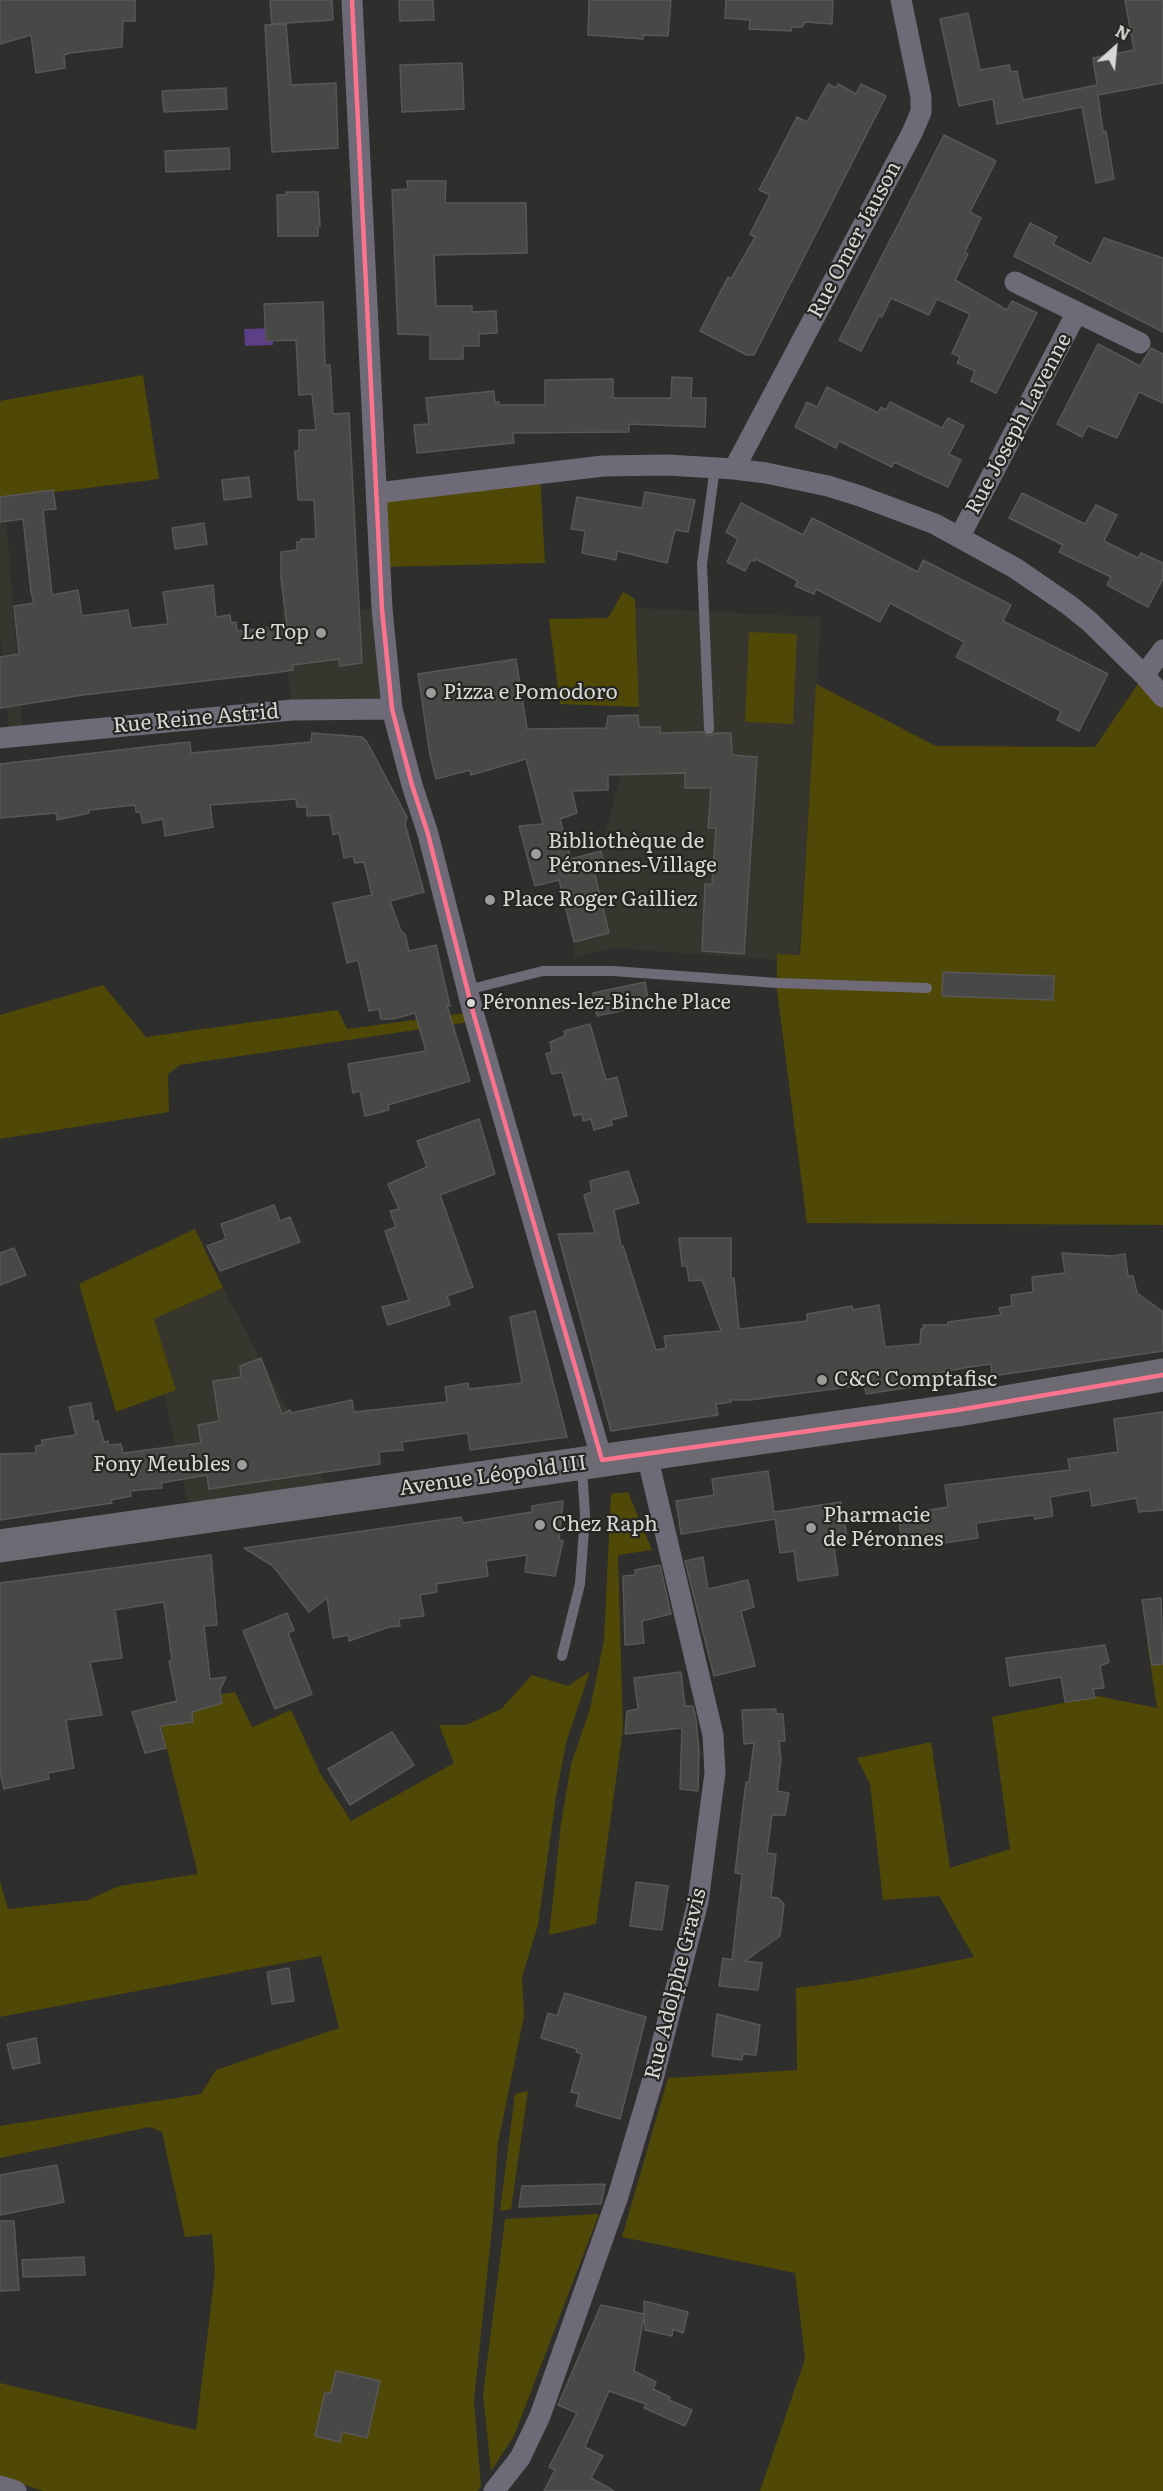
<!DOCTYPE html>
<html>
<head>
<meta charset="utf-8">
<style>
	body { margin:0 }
	#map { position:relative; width:1163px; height:2491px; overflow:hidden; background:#2e2e2d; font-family:Literata,serif }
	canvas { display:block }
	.north { position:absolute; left:1085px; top:18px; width:60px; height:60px; -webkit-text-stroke:4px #252522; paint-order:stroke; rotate:27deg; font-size:16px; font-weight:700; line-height:24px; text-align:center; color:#d7d7d5 }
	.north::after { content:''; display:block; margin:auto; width:21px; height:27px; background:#d7d7d5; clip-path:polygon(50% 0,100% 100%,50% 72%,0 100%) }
</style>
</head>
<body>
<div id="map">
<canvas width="1163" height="2491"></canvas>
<div class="north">N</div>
</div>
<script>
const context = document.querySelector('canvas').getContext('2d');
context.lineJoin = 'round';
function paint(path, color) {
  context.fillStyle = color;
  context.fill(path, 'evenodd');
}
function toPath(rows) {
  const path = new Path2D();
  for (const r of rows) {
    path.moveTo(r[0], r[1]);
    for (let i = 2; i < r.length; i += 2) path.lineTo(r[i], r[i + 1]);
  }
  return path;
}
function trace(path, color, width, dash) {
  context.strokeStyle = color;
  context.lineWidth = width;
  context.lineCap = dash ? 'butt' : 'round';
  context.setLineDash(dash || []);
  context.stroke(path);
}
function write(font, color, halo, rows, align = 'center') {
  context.font = font + ' Literata,serif';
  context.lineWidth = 4.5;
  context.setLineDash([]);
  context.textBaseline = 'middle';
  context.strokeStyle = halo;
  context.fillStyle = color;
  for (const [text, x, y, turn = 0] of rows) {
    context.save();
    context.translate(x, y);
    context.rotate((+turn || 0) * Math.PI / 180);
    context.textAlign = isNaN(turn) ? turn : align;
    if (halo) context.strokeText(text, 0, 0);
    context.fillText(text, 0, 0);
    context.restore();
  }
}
paint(toPath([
	[5,503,23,735,10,736,0,634,0,504],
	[636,608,821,617,799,955,777,954,777,960,614,948,575,957,574,950,639,707],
	[382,609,392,709,292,710,282,613],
	[223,1288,336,1501,192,1522,164,1394,176,1390,154,1319]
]), '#36352e');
paint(toPath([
	[143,375,159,479,0,499,0,401],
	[540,473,545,563,381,567,377,493],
	[623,592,635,599,639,707,560,704,549,619,608,618],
	[749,632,797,634,793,724,745,722],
	[1144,675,1163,697,1163,1225,807,1223,777,991,777,954,800,955,816,684,936,746,1095,747],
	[103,985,146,1037,338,1010,347,1029,473,1012,476,1021,180,1065,168,1074,169,1112,0,1139,0,1015],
	[195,1229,223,1288,154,1319,176,1390,116,1412,79,1284],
	[628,1492,652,1550,618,1555,623,1729,596,1924,549,1935,561,1824,571,1764,590,1709,604,1640,611,1494],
	[1147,1641,1163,1641,1163,2491,760,2491,805,2359,795,2273,622,2237,668,2078,797,2070,796,1988,856,1980,974,1957,939,1896,883,1900,870,1784,857,1758,931,1742,950,1868,1010,1849,992,1717,1098,1696,1157,1708],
	[590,1671,566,1743,556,1797,538,1925,522,1977,524,2016,498,2143,493,2219,474,2400,481,2487,477,2491,43,2491,2,2478,0,2476,0,2383,196,2430,215,2272,212,2234,185,2237,162,2132,150,2127,0,2158,0,2126,201,2094,216,2070,339,2028,321,1956,0,2017,0,1881,8,1909,88,1900,119,1886,198,1874,156,1705,235,1692,252,1727,291,1710,320,1773,351,1821,454,1763,439,1725,466,1725,501,1709,532,1675,568,1686],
	[528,2091,511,2209,500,2211,515,2094],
	[599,2214,514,2436,491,2471,483,2394,505,2219]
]), '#4f4806');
paint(toPath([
	[272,328,273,345,245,346,244,329]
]), '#5c3f86');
const building = toPath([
	[0,0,135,0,135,21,123,21,122,47,70,53,64,55,65,68,36,73,31,35,0,44,0,0],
	[270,0,332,0,333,20,272,24,270,0],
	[399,0,433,0,434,20,400,21,399,0],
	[589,0,671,0,668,36,643,35,643,39,588,35,589,0],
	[726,0,833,0,832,24,805,22,802,27,792,27,791,31,749,29,750,20,725,18,726,0],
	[1125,0,1163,0,1163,83,1098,95,1103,132,1106,131,1114,179,1096,183,1082,107,997,124,993,99,959,106,940,19,968,13,980,70,1009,65,1011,72,1017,71,1023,100,1097,85,1093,58,1134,50,1125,0],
	[286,24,291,85,336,83,338,148,272,152,265,25,286,24],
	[462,63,464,109,402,112,400,65,462,63],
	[828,84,836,88,838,84,856,94,861,84,886,96,754,355,747,355,700,331,728,277,731,279,755,237,750,234,770,195,759,190,769,171,797,117,807,122,828,84],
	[226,88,227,109,164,112,162,91,226,88],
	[944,135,996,161,970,212,981,218,965,252,968,254,955,280,1007,310,1012,301,1037,313,996,393,971,381,975,371,957,363,960,357,952,353,970,314,937,299,929,315,891,298,882,317,879,316,861,351,839,340,944,135],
	[229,148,230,169,166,172,165,151,229,148],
	[407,181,446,181,445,203,526,203,527,253,434,255,436,306,472,306,472,312,496,311,497,333,479,334,479,346,463,346,463,359,430,359,430,335,398,334,392,190,408,189,407,181],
	[286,192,318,192,320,226,318,226,318,236,278,236,277,195,287,195,286,192],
	[1030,223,1057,237,1053,244,1091,264,1104,238,1163,258,1163,332,1014,256,1030,223],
	[323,302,325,365,330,365,333,414,349,413,362,663,340,666,339,659,293,665,293,670,273,673,83,695,0,708,0,657,19,654,14,606,34,603,31,592,23,519,0,522,0,497,53,490,56,509,43,510,52,595,78,590,82,616,128,610,131,628,168,624,163,592,213,585,216,617,230,615,231,623,236,622,237,631,287,626,281,579,281,552,297,550,297,542,301,542,301,539,316,539,314,500,298,500,295,451,299,451,299,430,316,430,312,394,299,395,296,340,266,341,264,304,323,302],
	[1098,344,1140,366,1151,348,1163,354,1163,403,1139,392,1117,438,1088,426,1082,437,1057,424,1098,344],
	[672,377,692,378,691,398,706,398,705,427,629,424,629,432,513,433,514,443,417,453,414,425,429,424,426,398,494,391,495,403,499,402,499,405,545,405,545,380,613,379,613,398,671,398,672,377],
	[827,387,878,413,881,407,886,410,890,402,942,428,948,418,964,426,949,454,961,460,948,487,894,462,892,467,839,441,836,448,795,427,807,402,817,407,827,387],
	[249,477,251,497,224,500,222,480,249,477],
	[645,492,695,500,688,532,675,530,667,563,617,551,616,560,582,553,585,531,571,529,577,497,642,508,645,492],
	[1022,493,1085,524,1096,505,1117,515,1104,541,1138,558,1141,553,1163,563,1163,579,1148,607,1107,585,1111,577,1059,552,1063,545,1009,518,1022,493],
	[741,503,803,535,812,518,918,572,923,560,1011,605,1003,621,1108,674,1079,731,1057,720,1061,711,956,657,964,642,890,603,880,622,816,589,814,594,795,586,798,581,756,559,755,561,751,560,745,571,727,562,738,539,726,532,741,503],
	[204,523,207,544,175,549,172,528,204,523],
	[516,659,527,729,606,728,608,716,638,715,639,727,660,727,660,733,702,732,709,736,715,733,731,733,732,755,757,757,744,954,702,951,705,884,712,884,716,828,708,828,711,788,685,788,685,773,608,775,608,790,572,791,577,813,560,819,571,859,601,851,605,868,594,871,609,933,574,942,559,880,535,886,519,826,543,824,526,759,471,775,470,770,436,779,430,755,418,674,516,659],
	[312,733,362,737,367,742,407,817,405,824,424,892,390,901,401,931,405,934,409,951,436,945,450,1006,447,1006,470,1081,388,1105,389,1110,365,1116,360,1091,353,1093,348,1064,426,1051,415,1013,393,1019,381,1019,379,1009,369,1011,358,960,347,963,333,903,372,895,364,862,355,863,353,856,344,858,339,833,333,835,330,815,307,816,307,807,297,807,296,799,210,805,213,827,165,836,163,819,143,823,140,812,136,812,135,805,89,810,89,813,57,820,56,813,0,818,0,764,179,743,190,742,191,753,311,742,312,733],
	[943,972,1054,976,1053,1000,942,996,943,972],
	[645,982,649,1005,597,1016,593,993,645,982],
	[590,1024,606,1080,617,1077,627,1116,611,1120,612,1125,594,1130,591,1119,583,1121,582,1114,574,1116,562,1072,552,1074,546,1054,552,1052,550,1042,565,1036,564,1031,590,1024],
	[479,1119,495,1174,440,1195,473,1287,447,1296,450,1305,388,1325,382,1307,409,1300,385,1231,396,1227,390,1211,399,1209,388,1184,427,1167,417,1141,479,1119],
	[628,1171,639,1203,614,1210,621,1246,623,1246,656,1350,666,1348,664,1336,721,1331,702,1280,689,1281,687,1266,682,1266,679,1238,731,1238,731,1278,734,1278,739,1329,807,1321,807,1314,824,1311,852,1306,853,1310,879,1305,885,1347,920,1344,921,1329,924,1329,923,1325,948,1325,948,1322,1001,1315,999,1308,1012,1306,1011,1295,1033,1292,1032,1277,1065,1273,1062,1253,1112,1256,1125,1254,1128,1276,1133,1276,1137,1293,1163,1312,1163,1351,992,1376,991,1364,964,1368,937,1373,938,1383,866,1394,864,1385,750,1400,730,1400,731,1402,716,1404,718,1415,611,1431,558,1234,595,1233,584,1195,592,1192,590,1181,628,1171],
	[274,1205,280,1221,290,1217,300,1242,220,1271,207,1246,226,1239,221,1224,274,1205],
	[14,1248,26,1275,0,1285,0,1253,14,1248],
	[535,1311,567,1437,470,1450,468,1433,402,1442,403,1450,379,1452,380,1464,209,1489,207,1475,161,1483,162,1488,130,1491,131,1496,111,1500,112,1503,0,1520,0,1454,36,1453,36,1446,42,1445,42,1440,76,1435,69,1407,91,1403,94,1422,98,1421,104,1442,108,1441,109,1445,121,1444,123,1453,201,1443,198,1425,219,1421,213,1381,241,1377,240,1366,261,1358,282,1414,290,1410,291,1413,352,1400,354,1412,447,1402,445,1387,468,1383,469,1389,522,1383,510,1317,535,1311],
	[1163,1412,1163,1510,1139,1512,1136,1498,1092,1506,1090,1490,1050,1497,1053,1516,1035,1519,1034,1515,976,1523,978,1538,903,1549,898,1515,948,1507,945,1485,1070,1470,1068,1459,1118,1452,1114,1419,1163,1412],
	[768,1471,774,1512,841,1502,848,1543,834,1546,838,1575,798,1581,794,1551,780,1553,775,1519,681,1534,676,1501,714,1495,712,1479,768,1471],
	[563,1501,559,1540,563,1541,555,1576,525,1572,527,1555,486,1561,488,1576,436,1584,437,1592,420,1595,424,1616,399,1619,400,1626,389,1627,349,1641,348,1635,333,1638,327,1598,309,1612,273,1566,244,1548,461,1517,463,1523,532,1512,532,1506,563,1501],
	[211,1555,217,1625,204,1626,210,1679,226,1677,220,1690,222,1703,192,1712,193,1722,160,1726,166,1748,145,1753,132,1712,177,1701,169,1661,172,1660,164,1602,115,1610,122,1658,90,1662,102,1715,66,1720,74,1768,48,1773,49,1779,4,1789,0,1772,0,1583,211,1555],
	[703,1557,708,1589,748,1580,754,1607,741,1611,755,1666,714,1676,685,1561,703,1557],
	[660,1565,671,1614,642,1621,644,1643,625,1645,623,1576,635,1575,635,1570,660,1565],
	[1161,1598,1163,1664,1152,1665,1142,1600,1161,1598],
	[287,1613,294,1630,288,1633,312,1694,275,1709,243,1631,287,1613],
	[1105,1645,1109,1662,1100,1666,1104,1688,1093,1689,1095,1698,1065,1702,1061,1677,1010,1686,1006,1658,1105,1645],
	[681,1672,685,1706,693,1706,696,1719,699,1752,698,1791,680,1789,682,1728,625,1734,627,1711,638,1709,634,1678,681,1672],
	[776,1709,776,1714,783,1714,785,1741,779,1741,781,1760,777,1791,789,1793,785,1815,772,1815,767,1853,776,1854,771,1897,778,1898,784,1904,780,1936,745,1961,762,1963,758,1990,719,1986,723,1958,732,1960,742,1874,735,1873,746,1782,749,1782,754,1743,744,1744,742,1710,776,1709],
	[392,1732,414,1765,350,1805,328,1769,392,1732],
	[636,1882,668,1886,662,1930,630,1926,636,1882],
	[289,1968,294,2001,272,2004,267,1972,289,1968],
	[565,1993,646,2017,620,2119,576,2106,579,2094,571,2092,582,2054,576,2052,577,2049,541,2038,548,2013,557,2016,565,1993],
	[717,2014,760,2025,756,2055,743,2054,742,2060,712,2056,717,2014],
	[36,2038,40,2063,13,2069,7,2044,36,2038],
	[57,2165,64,2202,0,2215,0,2175,57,2165],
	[605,2184,601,2204,519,2207,522,2186,605,2184],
	[0,2221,14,2221,19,2290,0,2291,0,2221],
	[84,2257,85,2275,23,2277,22,2260,84,2257],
	[644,2301,688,2312,683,2333,673,2329,672,2336,645,2330,644,2316,634,2371,656,2382,653,2389,670,2397,669,2400,692,2410,685,2426,644,2408,646,2404,609,2391,585,2447,603,2456,591,2478,614,2491,544,2491,555,2470,549,2467,577,2413,558,2405,601,2305,644,2314,644,2301],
	[336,2371,380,2381,367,2438,342,2432,340,2442,315,2436,325,2392,331,2393,336,2371]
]);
paint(building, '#484846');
trace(building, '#585756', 1.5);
trace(toPath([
	[709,729,702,564,715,467],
	[467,990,543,971,613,971,777,983,927,988],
	[562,1656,580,1584,585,1516,582,1467]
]), '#6f6a77', 10);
trace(toPath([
	[352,0,382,609,392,709,412,785,428,834,473,1012,602,1460],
	[1015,282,1140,343],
	[734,469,912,133,921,112,921,97,901,0],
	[377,493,603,466,667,465,734,469,766,473,828,486,860,496,935,524,1015,568,1069,605,1090,622,1144,675,1163,697],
	[960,536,1077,312],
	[1144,675,1163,650],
	[0,738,292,710,392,709],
	[0,2486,16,2491],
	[494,2491,520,2458,540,2416,618,2196,653,2079,698,1902,715,1773,713,1735,647,1455]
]), '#6f6a77', 21);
trace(toPath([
	[0,1546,958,1410,1163,1375]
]), '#6d6a74', 33);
trace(toPath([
	[352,0,382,609,392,709,412,785,428,834,473,1012,602,1460],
	[602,1460,958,1410,1163,1375]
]), '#fc738d', 4.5);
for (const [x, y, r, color] of [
	[321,633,6,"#9c9c9a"],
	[431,693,6,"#9c9c9a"],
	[536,854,6,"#9c9c9a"],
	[490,900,6,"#9c9c9a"],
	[471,1003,5,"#d7d7d5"],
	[822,1380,6,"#9c9c9a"],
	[242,1465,6,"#9c9c9a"],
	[540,1525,6,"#9c9c9a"],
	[811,1528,6,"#9c9c9a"]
]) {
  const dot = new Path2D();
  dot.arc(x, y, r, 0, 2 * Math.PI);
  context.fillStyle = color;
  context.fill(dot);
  trace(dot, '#252522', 2);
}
write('20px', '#d7d7d5', '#252522', [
	["Péronnes-lez-Binche Place",482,1003]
], 'left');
write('21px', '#d7d7d5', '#252522', [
	["Rue Omer Jauson",855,240,-62],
	["Rue Joseph Lavenne",1019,424,-62],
	["Rue Reine Astrid",196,719,-5],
	["Avenue Léopold III",493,1476,-8],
	["Rue Adolphe Gravis",676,1984,-76]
]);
write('21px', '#d7d7d5', '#252522', [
	["Le Top",309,633,"right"],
	["Pizza e Pomodoro",443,693],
	["Bibliothèque de",548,842],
	["Péronnes-Village",548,866],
	["Place Roger Gailliez",502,900],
	["C&C Comptafisc",834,1380],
	["Fony Meubles",230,1465,"right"],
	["Pharmacie",823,1516],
	["de Péronnes",823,1540],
	["Chez Raph",552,1525]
], 'left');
</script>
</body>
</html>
